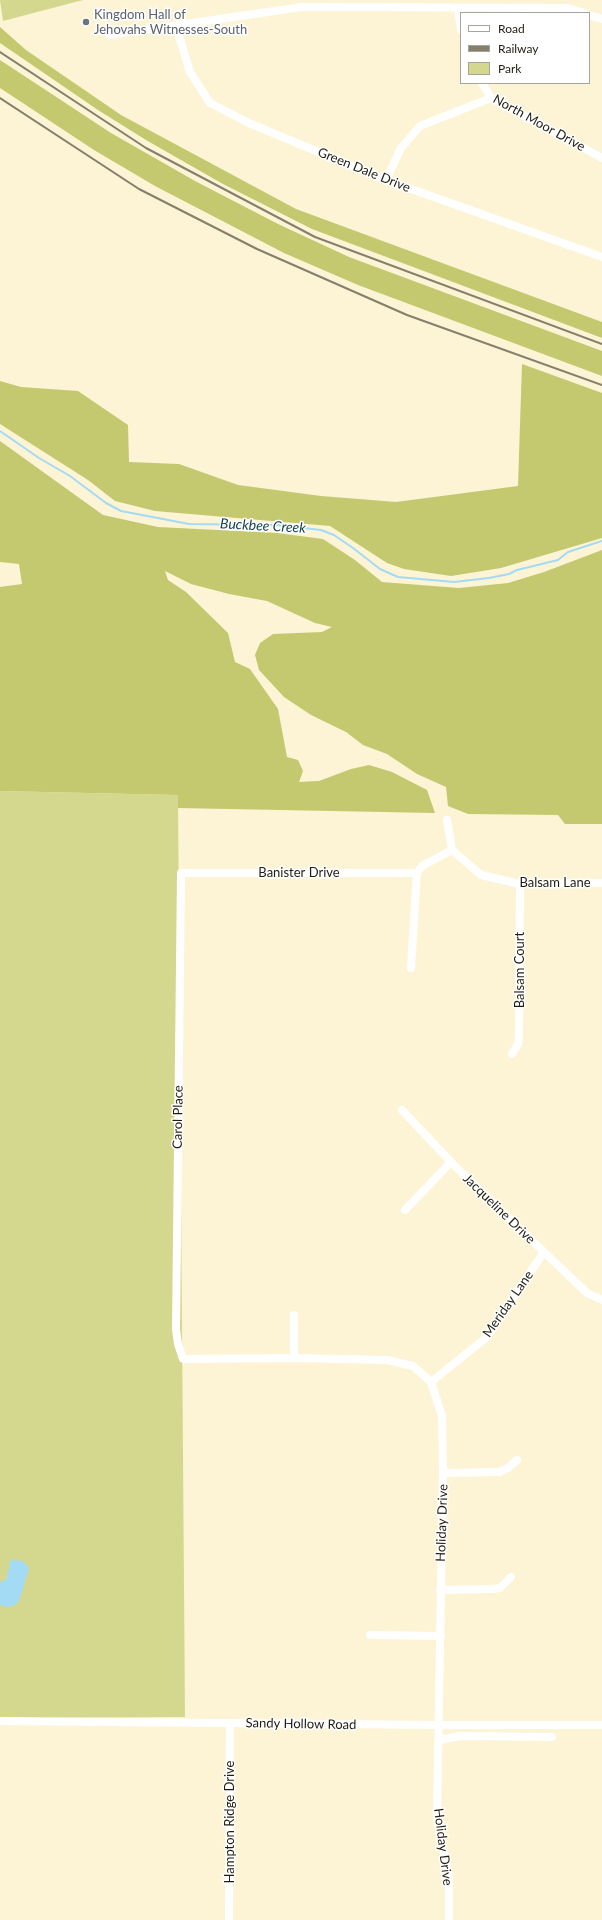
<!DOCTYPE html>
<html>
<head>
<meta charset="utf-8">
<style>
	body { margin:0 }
	#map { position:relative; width:602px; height:1920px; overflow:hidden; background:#fcf4d5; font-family:Lato,sans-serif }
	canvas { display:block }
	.legend { position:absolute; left:460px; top:12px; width:130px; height:72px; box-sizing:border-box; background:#fff; border:1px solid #a5a49f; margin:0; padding:5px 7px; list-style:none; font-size:12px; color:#1f1c10 }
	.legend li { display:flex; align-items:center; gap:8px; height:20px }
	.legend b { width:20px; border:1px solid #a5a49f }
</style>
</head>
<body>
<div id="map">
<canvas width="602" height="1920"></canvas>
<ul class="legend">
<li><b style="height:5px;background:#fff"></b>Road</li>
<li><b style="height:5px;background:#857f6b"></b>Railway</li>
<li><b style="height:11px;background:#d4d88f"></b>Park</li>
</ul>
</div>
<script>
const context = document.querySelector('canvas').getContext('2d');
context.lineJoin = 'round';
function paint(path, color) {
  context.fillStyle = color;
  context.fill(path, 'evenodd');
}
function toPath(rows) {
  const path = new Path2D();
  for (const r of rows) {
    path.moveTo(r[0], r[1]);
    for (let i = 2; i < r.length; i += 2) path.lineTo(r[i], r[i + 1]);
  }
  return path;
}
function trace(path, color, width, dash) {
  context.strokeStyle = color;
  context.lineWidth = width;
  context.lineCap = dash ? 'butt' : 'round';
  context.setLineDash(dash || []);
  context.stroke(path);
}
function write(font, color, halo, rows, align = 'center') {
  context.font = font + ' Lato,sans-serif';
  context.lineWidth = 3;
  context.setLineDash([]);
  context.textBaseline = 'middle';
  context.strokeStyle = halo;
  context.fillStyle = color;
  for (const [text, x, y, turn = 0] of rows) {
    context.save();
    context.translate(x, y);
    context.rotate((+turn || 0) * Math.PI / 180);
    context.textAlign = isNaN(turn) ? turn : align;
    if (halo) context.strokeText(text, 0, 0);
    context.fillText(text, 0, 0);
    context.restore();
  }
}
paint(toPath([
	[0,0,83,0,3,21],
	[0,791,178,795,185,1717,0,1718]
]), '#d4d88f');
paint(toPath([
	[0,27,26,50,121,115,296,209,602,322,602,338,312,229,223,184,146,140,98,110,0,43],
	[0,60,111,133,195,181,278,224,349,257,602,351,602,376,358,285,284,253,155,186,94,150,0,88],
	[522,364,602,393,602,538,501,568,451,576,404,569,387,563,330,526,155,511,115,501,88,480,0,424,0,381,21,387,78,391,128,425,129,462,179,464,238,485,321,496,396,502,518,486],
	[0,441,103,515,158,527,277,533,323,539,355,560,382,582,459,588,508,583,544,572,602,550,602,824,565,824,558,815,468,814,448,806,446,787,417,774,387,754,363,745,346,732,311,715,284,697,259,670,255,655,260,643,273,634,322,632,332,627,315,623,267,601,229,594,191,584,165,571,168,580,186,592,228,633,235,662,250,669,278,709,287,757,298,760,303,771,299,782,319,781,351,769,369,765,392,772,427,790,435,813,178,808,178,795,0,791,0,587,22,584,19,564,0,562]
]), '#c4c86f');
paint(toPath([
	[11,1560,23,1561,29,1568,19,1601,15,1605,7,1607,0,1605,0,1582,6,1580]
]), '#a3dbf4');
trace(toPath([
	[0,431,39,458,70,476,106,503,121,511,189,524,277,525,321,530,334,535,353,548,380,569,398,577,454,582,489,578,509,574,517,570,558,560,568,552,602,541]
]), '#a3dbf4', 2);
trace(toPath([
	[458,8,461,30],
	[589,15,602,19],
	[176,26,190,72,210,103,251,124,386,180,602,257],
	[110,35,302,7,568,8,584,13],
	[482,83,491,98,602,158],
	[386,180,401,148,420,126,491,98],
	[447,820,452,850,481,875,520,884,602,883],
	[417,873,181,873,176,1329,178,1344,183,1359,294,1358,387,1360,413,1366,431,1382,442,1416,443,1473,437,1819,449,1877,449,1920],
	[411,968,417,873,422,866,452,850],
	[512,1054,518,1044,519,1037,520,884],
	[402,1110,451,1162,544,1252,587,1293,602,1300],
	[405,1210,451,1162],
	[294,1315,294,1358],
	[431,1382,487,1337,544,1252],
	[443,1473,499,1472,508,1468,517,1460],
	[440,1590,493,1589,500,1588,511,1577],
	[370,1635,441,1636],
	[0,1721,440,1725,602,1725],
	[439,1740,460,1736,552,1737],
	[229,1920,230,1723]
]), '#fff', 8);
trace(toPath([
	[0,52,146,148,315,237,602,344],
	[0,98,139,189,257,249,407,315,602,385]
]), '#857f6b', 2);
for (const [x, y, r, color] of [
	[86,22,4,"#6b7280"]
]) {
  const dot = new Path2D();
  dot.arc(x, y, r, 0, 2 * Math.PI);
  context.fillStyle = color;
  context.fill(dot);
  trace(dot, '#fff', 1.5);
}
write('13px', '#5b616d', '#fff', [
	["Kingdom Hall of",94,15],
	["Jehovahs Witnesses-South",94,30]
], 'left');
write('13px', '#1f1c10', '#fff', [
	["North Moor Drive",539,123,29],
	["Green Dale Drive",364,170,22],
	["Banister Drive",299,873],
	["Balsam Lane",555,883],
	["Balsam Court",520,970,-90],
	["Carol Place",178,1117,-89],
	["Jacqueline Drive",499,1209,44],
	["Meriday Lane",508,1304,-55],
	["Holiday Drive",442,1523,-88],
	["Sandy Hollow Road",301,1724,1],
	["Hampton Ridge Drive",230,1822,-90],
	["Holiday Drive",443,1847,83]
]);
write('italic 14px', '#144153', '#fff', [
	["Buckbee Creek",263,526,3]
]);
</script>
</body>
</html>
